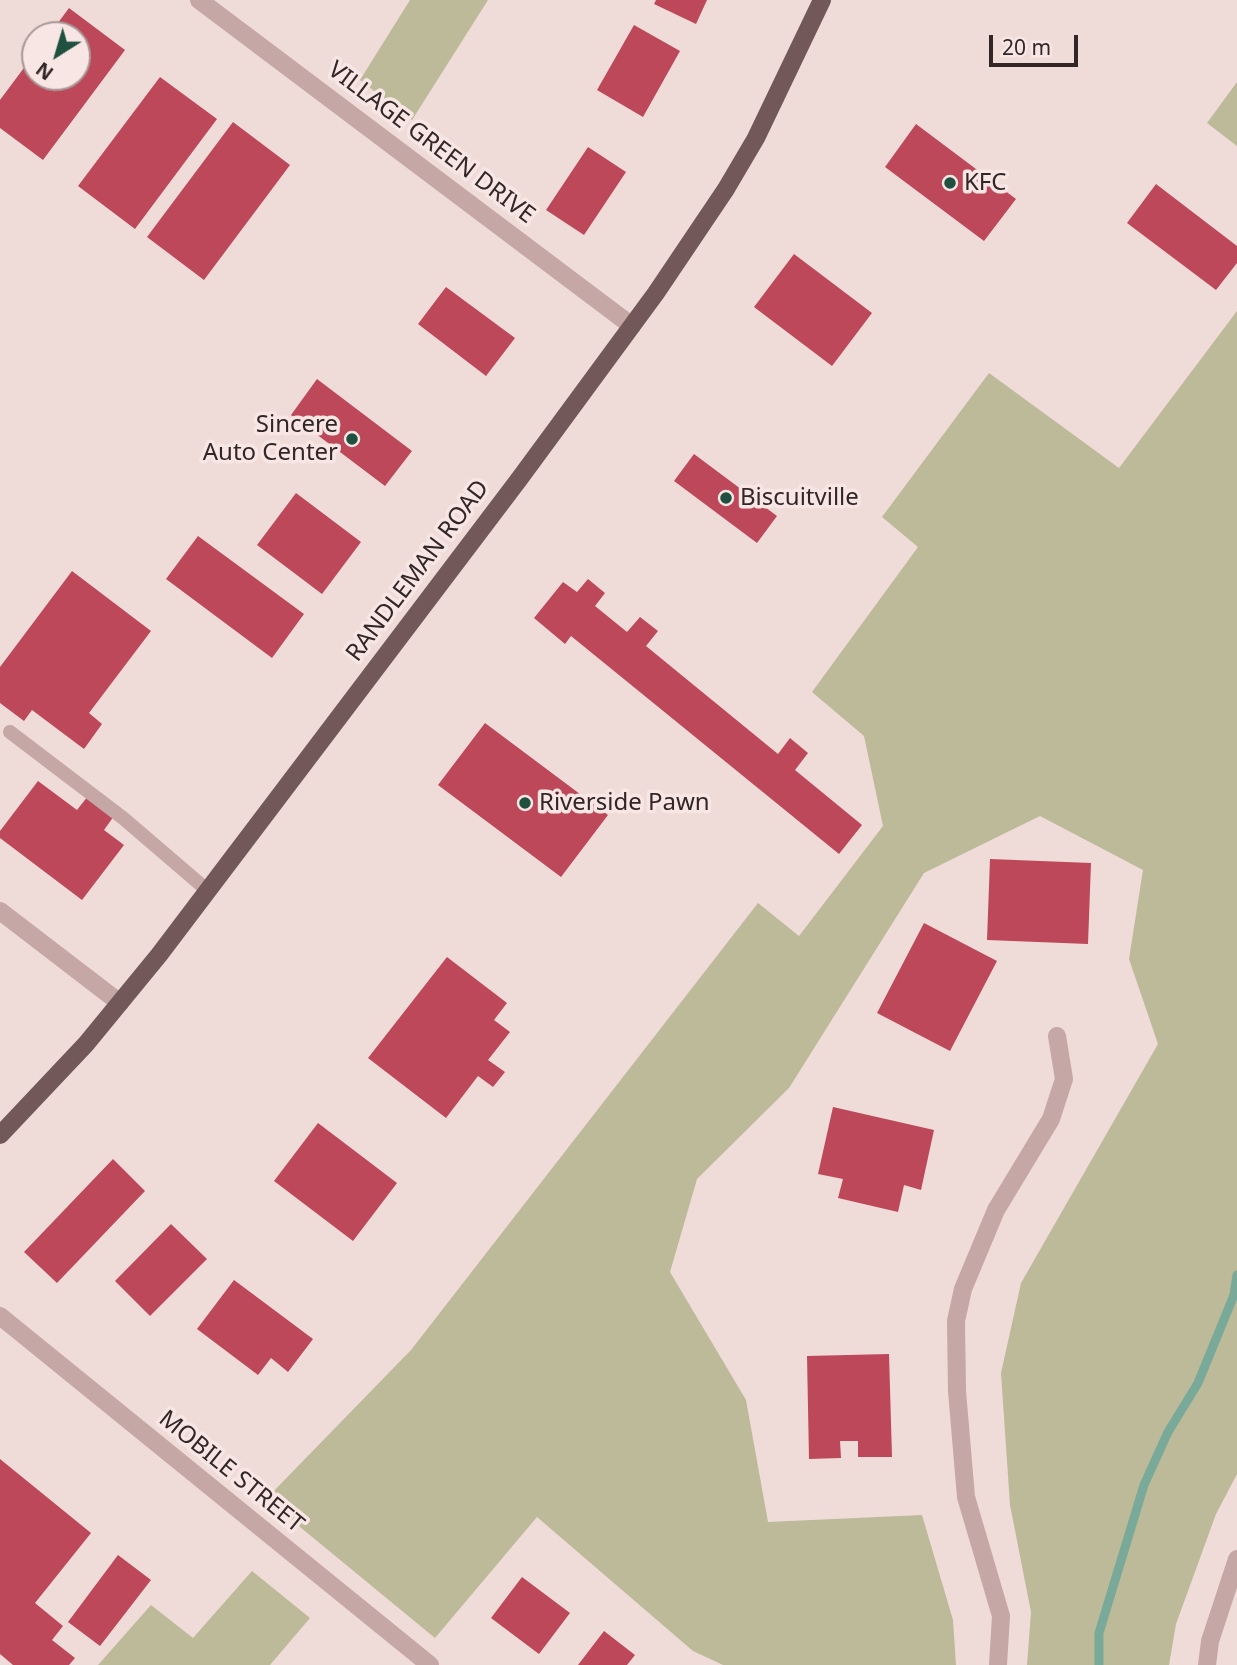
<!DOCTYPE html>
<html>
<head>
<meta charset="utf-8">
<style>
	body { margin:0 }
	#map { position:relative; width:1237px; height:1665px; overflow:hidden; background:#efdbd8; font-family:"Noto Sans",sans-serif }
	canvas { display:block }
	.north { position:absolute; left:21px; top:21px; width:70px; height:70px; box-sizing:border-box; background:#f7e6e4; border:2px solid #a89998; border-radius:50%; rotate:217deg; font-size:19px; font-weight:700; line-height:28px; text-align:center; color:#322627 }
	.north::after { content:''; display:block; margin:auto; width:24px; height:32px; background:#1f5040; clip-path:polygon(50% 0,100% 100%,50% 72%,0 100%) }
	.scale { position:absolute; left:989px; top:35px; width:89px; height:32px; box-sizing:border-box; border:4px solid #322627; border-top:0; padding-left:9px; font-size:21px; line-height:24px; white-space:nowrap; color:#322627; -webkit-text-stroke:5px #f7e6e4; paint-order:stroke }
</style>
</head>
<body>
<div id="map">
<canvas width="1237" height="1665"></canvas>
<div class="north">N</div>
<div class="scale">20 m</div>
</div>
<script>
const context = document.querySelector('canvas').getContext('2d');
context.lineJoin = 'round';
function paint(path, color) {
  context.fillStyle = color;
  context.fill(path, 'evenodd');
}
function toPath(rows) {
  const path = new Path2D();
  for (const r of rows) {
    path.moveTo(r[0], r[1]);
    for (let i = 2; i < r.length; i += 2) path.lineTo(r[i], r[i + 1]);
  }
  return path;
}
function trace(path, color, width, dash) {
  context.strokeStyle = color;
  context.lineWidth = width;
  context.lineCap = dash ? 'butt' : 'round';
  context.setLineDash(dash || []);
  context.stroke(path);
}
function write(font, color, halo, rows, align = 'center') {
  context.font = font + ' "Noto Sans",sans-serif';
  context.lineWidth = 7;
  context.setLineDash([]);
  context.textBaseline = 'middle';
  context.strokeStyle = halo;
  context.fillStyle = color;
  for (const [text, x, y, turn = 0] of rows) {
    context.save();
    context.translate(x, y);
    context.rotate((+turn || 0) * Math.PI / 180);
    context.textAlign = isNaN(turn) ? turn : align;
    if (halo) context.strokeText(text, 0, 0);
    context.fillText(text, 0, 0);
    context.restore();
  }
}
paint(toPath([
	[410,0,488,0,412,120,360,80],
	[1237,82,1237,146,1207,123],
	[1237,311,1237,1474,1216,1514,1176,1624,1169,1665,1027,1665,1031,1612,1010,1505,1001,1373,1021,1283,1158,1044,1129,959,1143,870,1040,816,924,873,789,1088,697,1179,670,1272,746,1400,768,1522,922,1515,953,1620,956,1665,723,1665,693,1651,537,1517,435,1638,266,1499,411,1350,758,903,799,936,883,826,864,736,812,692,918,547,882,517,989,373,1119,468],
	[252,1571,310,1618,270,1665,98,1665,151,1605,193,1638]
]), '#bcba99');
trace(toPath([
	[1099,1665,1099,1633,1144,1485,1168,1432,1198,1383,1234,1295,1237,1275]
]), '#79a998', 9);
paint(toPath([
	[656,0,707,0,696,24,654,4],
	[69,8,125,50,43,160,0,128,0,100,35,53,35,77,77,77,77,35,49,35],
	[634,25,680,51,643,117,597,90],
	[160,77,217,119,135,229,78,186],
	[233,122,290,165,204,280,147,237],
	[916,124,1016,199,984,241,885,167],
	[588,147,626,172,584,235,546,210],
	[1156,184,1237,246,1237,263,1216,290,1127,223],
	[794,254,872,313,832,366,754,307],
	[446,287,515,338,486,376,418,324],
	[317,379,412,451,385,486,291,415],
	[694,454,777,516,757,543,674,481],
	[296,493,361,542,322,594,257,545],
	[198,536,304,614,272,658,166,579],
	[72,571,151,631,89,713,102,724,84,749,32,710,24,721,0,703,0,667],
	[588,579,605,593,595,606,627,632,640,617,658,631,646,646,778,754,790,738,808,753,795,770,862,825,839,854,571,636,565,644,534,618,563,582,577,592],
	[485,723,608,815,561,877,438,785],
	[38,781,77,810,88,796,114,816,104,830,124,845,82,900,0,838,0,831],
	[990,859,1091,863,1088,944,987,940],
	[924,923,997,961,950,1051,877,1013],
	[447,957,507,1003,494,1020,510,1032,488,1060,505,1072,493,1087,478,1076,446,1118,368,1058],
	[833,1107,934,1130,921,1190,904,1185,898,1212,838,1198,843,1179,818,1174],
	[318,1123,397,1183,353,1241,274,1181],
	[113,1159,145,1191,57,1283,24,1252],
	[171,1224,207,1259,150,1316,115,1281],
	[234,1280,313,1339,288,1372,271,1358,258,1375,197,1329],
	[889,1354,892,1457,858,1457,858,1441,840,1441,841,1458,809,1459,807,1356],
	[0,1459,91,1533,35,1603,63,1626,52,1640,75,1658,69,1665,13,1665,0,1654],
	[118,1555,151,1580,100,1646,68,1622],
	[522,1577,570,1613,539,1654,491,1618],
	[604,1631,635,1655,627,1665,578,1665]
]), '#bd485a');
trace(toPath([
	[10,732,123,818,207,890]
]), '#c5a7a5', 14);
trace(toPath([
	[199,0,632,326],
	[0,911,120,1003],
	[0,1316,430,1665],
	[998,1665,1001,1616,966,1497,957,1391,956,1321,963,1289,996,1210,1051,1119,1064,1079,1057,1036],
	[1207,1665,1210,1641,1237,1559]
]), '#c5a7a5', 18);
trace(toPath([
	[0,1135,86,1044,159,955,520,478,656,293,726,189,756,138,822,0]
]), '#735859', 18);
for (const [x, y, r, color] of [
	[950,183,7,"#1f5040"],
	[352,439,7,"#1f5040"],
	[726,498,7,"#1f5040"],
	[525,803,7,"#1f5040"]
]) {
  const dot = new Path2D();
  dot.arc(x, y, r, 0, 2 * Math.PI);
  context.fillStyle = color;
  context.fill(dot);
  trace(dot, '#f7e6e4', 2.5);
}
write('24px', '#322627', '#f7e6e4', [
	["VILLAGE GREEN DRIVE",431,143,37],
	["RANDLEMAN ROAD",418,571,-53],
	["MOBILE STREET",231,1472,39]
]);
write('24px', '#322627', '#f7e6e4', [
	["KFC",964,183],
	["Sincere",338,425,"right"],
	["Auto Center",338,453,"right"],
	["Biscuitville",740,498],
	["Riverside Pawn",539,803]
], 'left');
</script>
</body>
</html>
